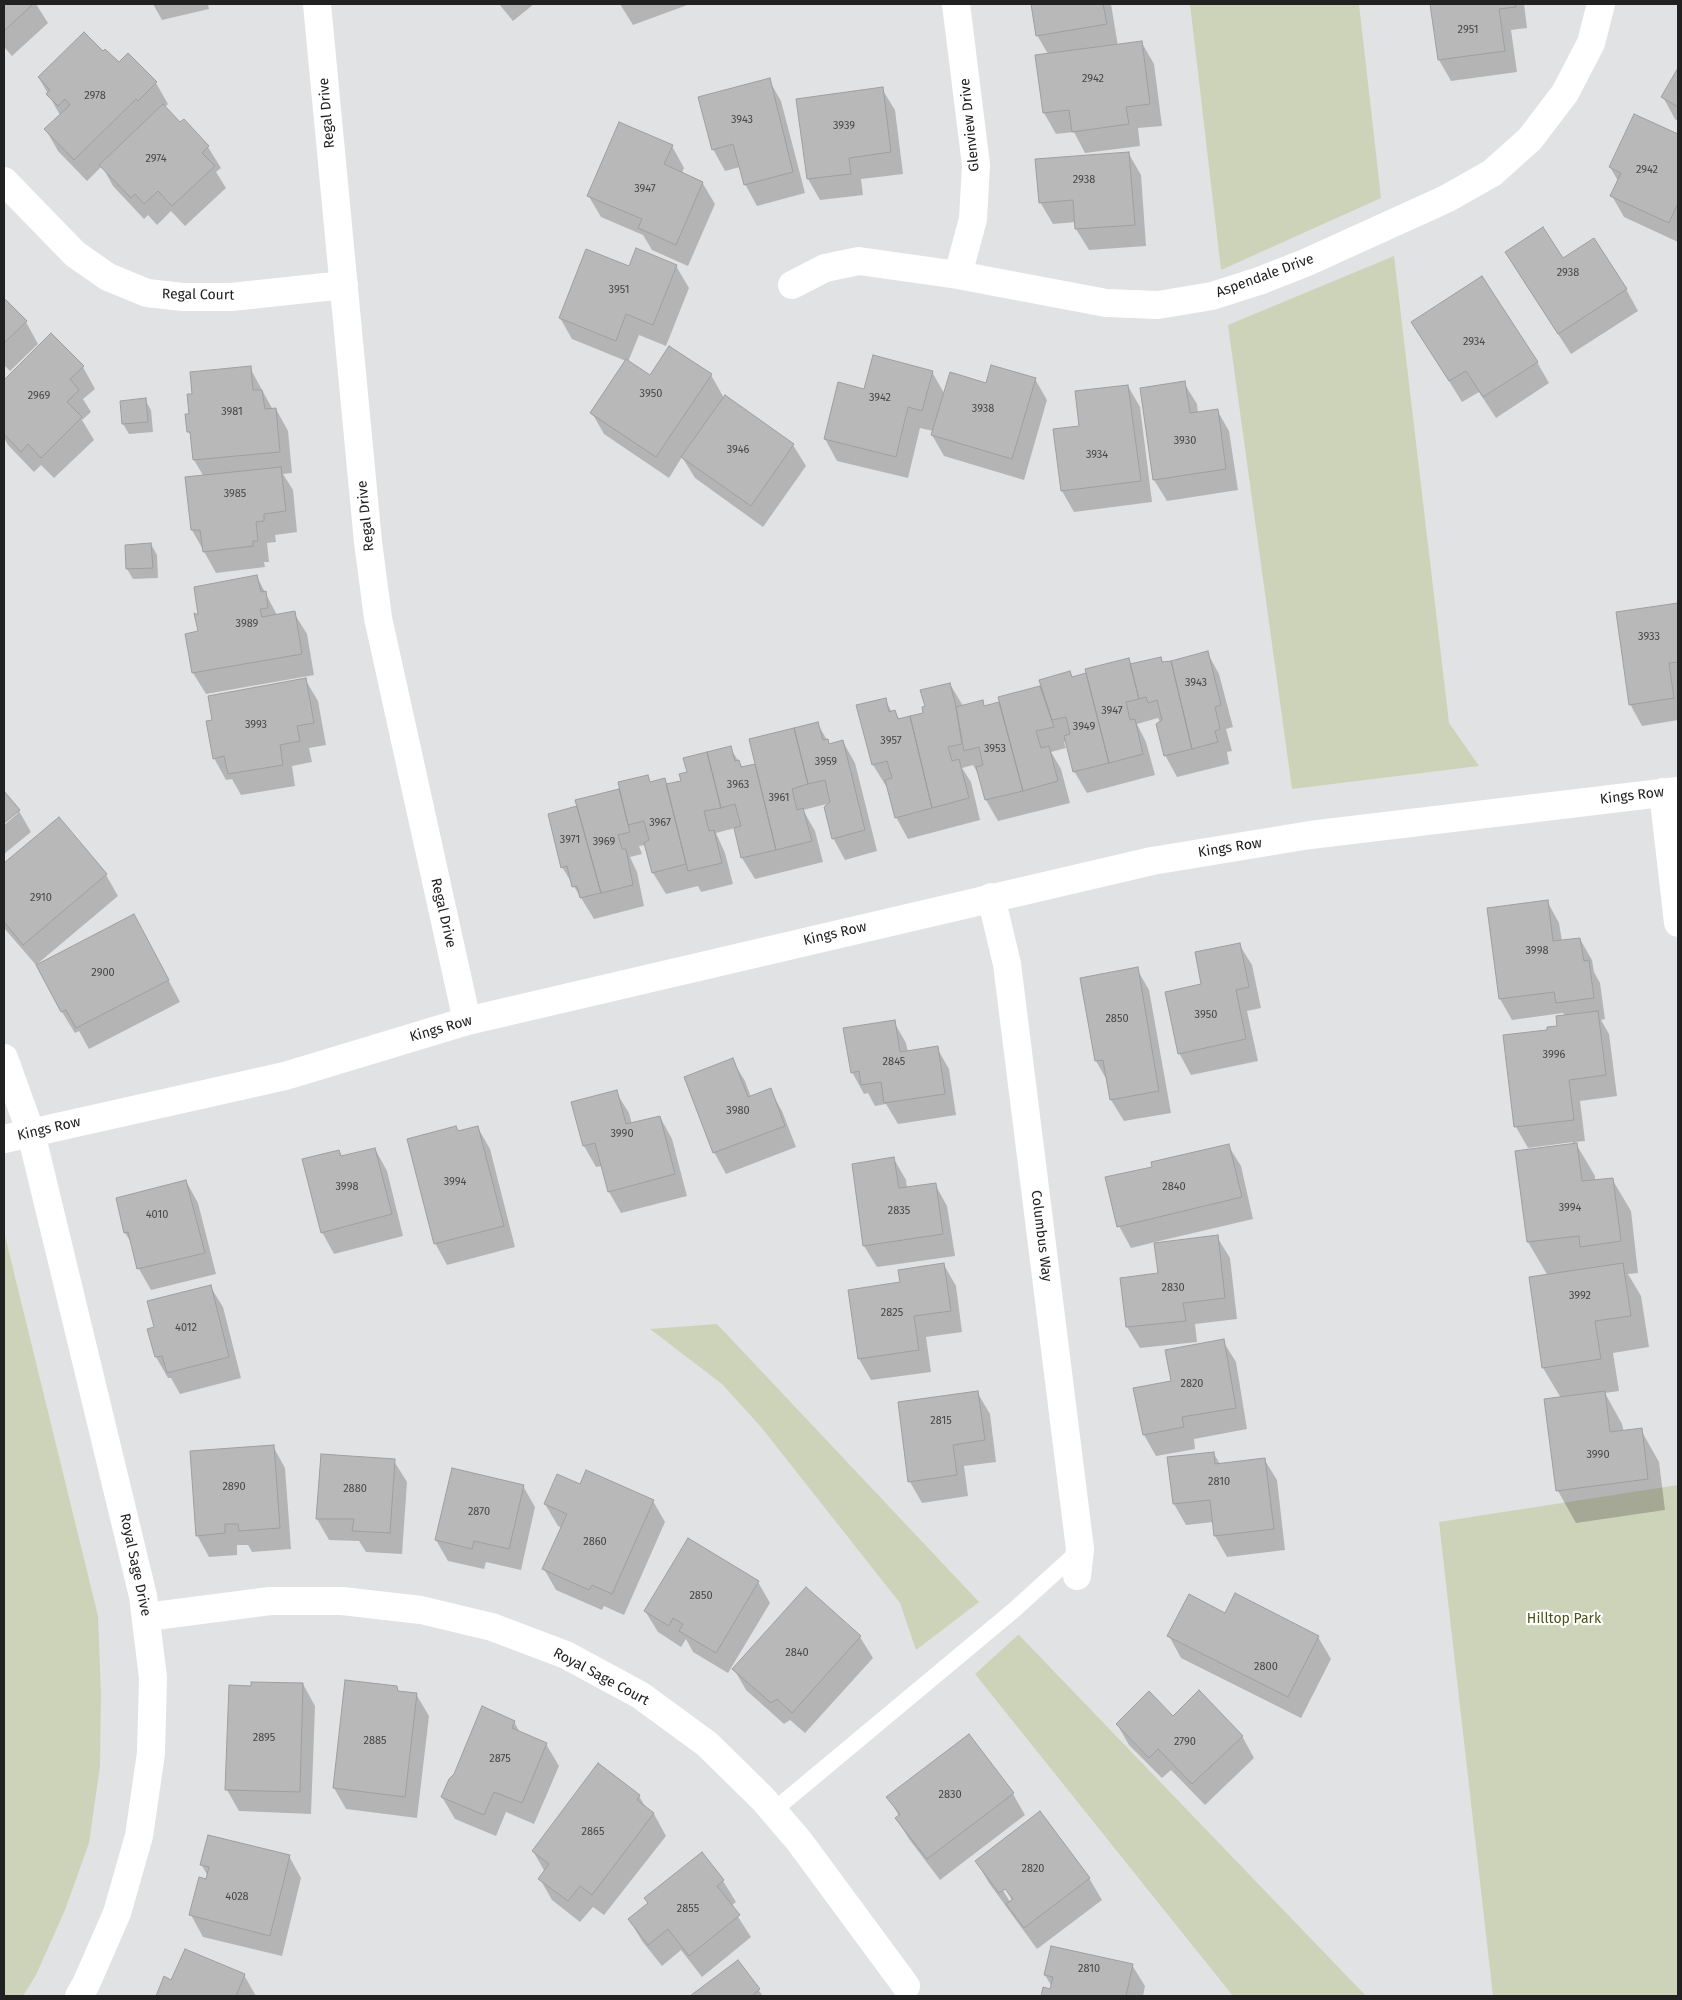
<!DOCTYPE html>
<html>
<head>
<meta charset="utf-8">
<style>
	body { margin:0 }
	#map { position:relative; width:1682px; height:2000px; overflow:hidden; background:#e1e2e3; font-family:"Fira Sans",sans-serif }
	canvas { display:block }
	.frame { position:absolute; inset:0; border:5px solid #212121; pointer-events:none }
</style>
</head>
<body>
<div id="map">
<canvas width="1682" height="2000"></canvas>
<div class="frame"></div>
</div>
<script>
const context = document.querySelector('canvas').getContext('2d');
context.lineJoin = 'round';
function paint(path, color) {
  context.fillStyle = color;
  context.fill(path, 'evenodd');
}
function toPath(rows) {
  const path = new Path2D();
  for (const r of rows) {
    path.moveTo(r[0], r[1]);
    for (let i = 2; i < r.length; i += 2) path.lineTo(r[i], r[i + 1]);
  }
  return path;
}
function trace(path, color, width, dash) {
  context.strokeStyle = color;
  context.lineWidth = width;
  context.lineCap = dash ? 'butt' : 'round';
  context.setLineDash(dash || []);
  context.stroke(path);
}
function write(font, color, halo, rows, align = 'center') {
  context.font = font + ' "Fira Sans",sans-serif';
  context.lineWidth = 4.5;
  context.setLineDash([]);
  context.textBaseline = 'middle';
  context.strokeStyle = halo;
  context.fillStyle = color;
  for (const [text, x, y, turn = 0] of rows) {
    context.save();
    context.translate(x, y);
    context.rotate((+turn || 0) * Math.PI / 180);
    context.textAlign = isNaN(turn) ? turn : align;
    if (halo) context.strokeText(text, 0, 0);
    context.fillText(text, 0, 0);
    context.restore();
  }
}
paint(toPath([
	[1190,4,1359,4,1381,198,1221,270],
	[1394,256,1449,723,1479,766,1292,789,1228,325],
	[4,1232,98,1616,101,1694,100,1766,89,1843,65,1910,36,1975,23,1996,4,1996],
	[717,1324,979,1602,916,1650,900,1603,761,1427,722,1384,650,1329],
	[1678,1485,1678,1996,1493,1996,1439,1522],
	[1018,1635,1019,1635,1366,1996,1233,1996,975,1674]
]), '#cdd3b9');
paint(toPath([
	[4,4,36,4,48,23,12,56,4,47],
	[153,4,208,4,209,9,162,20],
	[499,4,534,4,513,21],
	[620,4,690,4,633,25],
	[1032,4,1111,4,1118,46,1142,43,1154,64,1162,126,1138,128,1140,146,1085,153,1074,132,1056,134,1044,113,1037,56,1048,54,1037,35],
	[1431,4,1524,4,1527,28,1511,30,1517,72,1451,81,1439,60],
	[103,53,119,64,156,83,168,104,165,107,180,124,208,147,221,168,216,172,226,188,185,226,171,211,157,225,148,215,144,219,113,186,102,166,87,181,58,151,46,130,60,115,39,78],
	[1678,71,1678,121,1675,119,1663,97],
	[769,80,781,101,805,193,757,206,745,184,740,167,725,171,713,149],
	[882,89,895,110,903,174,861,179,863,195,820,200,808,179,798,100],
	[1634,115,1678,136,1678,242,1624,217,1612,196,1618,181,1610,167],
	[672,146,684,168,682,173,702,182,715,204,688,266,652,250,643,235,601,217,588,195],
	[1129,154,1141,175,1146,246,1089,250,1076,229,1076,222,1053,224,1040,202],
	[1563,260,1626,289,1638,311,1571,354,1519,274],
	[676,266,689,288,666,346,639,335,628,362,650,377,711,375,724,398,793,445,806,466,763,527,695,478,682,457,669,478,604,434,592,413,626,361,572,339,560,318,630,268],
	[4,299,26,322,38,344,10,371,4,365],
	[1413,323,1537,362,1549,383,1496,418,1479,392,1462,402],
	[51,335,83,367,95,389,83,399,91,412,82,420,94,440,54,478,41,465,34,472,8,445,4,438,4,382],
	[250,368,273,410,276,409,288,431,292,473,283,474,293,490,297,532,275,535,276,542,267,543,269,562,264,562,265,567,216,573,192,530,204,477,194,460,192,437,188,431,190,415,194,395],
	[932,372,944,393,986,384,1035,379,1047,400,1024,480,944,456,932,435,933,431,920,428,908,478,837,461,825,439,865,391],
	[1184,383,1197,404,1198,413,1217,410,1229,431,1238,490,1167,501,1154,480,1141,389],
	[1128,386,1140,407,1152,502,1074,512,1062,491,1081,427],
	[145,400,151,410,153,432,129,434,123,424],
	[151,544,157,555,158,578,133,579,127,569],
	[257,577,277,615,294,613,307,634,314,675,206,694,193,673,200,616],
	[1678,604,1678,720,1642,726,1630,704,1617,613],
	[1207,652,1219,674,1233,727,1226,729,1232,751,1227,752,1229,764,1177,777,1165,755,1160,722,1158,718,1137,724,1146,742,1155,775,1087,793,1074,771,1067,741,1064,742,1066,748,1051,752,1061,769,1070,803,998,821,986,800,979,772,977,772,973,765,962,768,971,782,980,820,908,839,896,817,888,786,886,786,873,765,885,700,892,712,895,712,900,720,925,714,950,684,963,706,982,702,985,707,1000,703,999,698,1042,687,1070,673,1073,678,1128,659,1132,665,1160,658,1164,663],
	[305,679,318,701,326,745,309,748,312,762,292,766,295,786,241,795,232,779,226,780,214,758,214,721],
	[817,723,830,745,843,742,855,763,877,851,845,860,833,838,831,803,803,810,815,831,823,862,755,879,742,858,735,828,716,833,725,853,733,884,701,892,698,886,666,894,653,873,646,845,639,846,642,854,630,857,637,872,644,906,594,919,562,867,579,807,577,801,621,790,647,776,651,783,664,780,667,785,682,782,688,773,730,748,743,768,757,765],
	[4,793,19,811,31,832,4,854,4,825,18,813,18,810,4,821],
	[59,819,106,875,118,896,36,965,4,928,4,865],
	[1547,901,1559,923,1562,941,1580,939,1592,960,1594,972,1600,983,1605,1019,1601,1020,1609,1034,1617,1096,1580,1101,1585,1141,1575,1142,1595,1176,1595,1181,1612,1179,1631,1211,1638,1273,1628,1274,1641,1296,1649,1347,1613,1353,1619,1391,1605,1393,1622,1424,1624,1432,1641,1430,1659,1462,1665,1510,1576,1523,1558,1491,1561,1398,1543,1368,1548,1276,1528,1242,1573,1142,1528,1148,1516,1127,1549,1031,1558,1027,1565,1016,1563,1013,1512,1020,1500,999],
	[146,937,180,1002,89,1049,79,1031,75,1033,62,1012],
	[1239,944,1252,965,1261,1008,1247,1011,1258,1061,1191,1075,1179,1053],
	[1137,969,1149,990,1171,1113,1124,1121,1111,1100,1108,1082,1096,1061,1082,979],
	[894,1022,906,1043,908,1052,937,1048,949,1069,956,1115,898,1124,886,1104,875,1106,868,1093,864,1094,852,1072],
	[732,1060,745,1081,751,1097,770,1090,782,1111,796,1147,726,1174,714,1152],
	[616,1092,629,1113,632,1124,660,1117,672,1139,687,1196,621,1213,609,1192,602,1166,596,1167,584,1146],
	[478,1128,490,1149,515,1247,447,1265,435,1243],
	[1228,1145,1241,1166,1253,1219,1155,1242,1156,1244,1217,1237,1230,1258,1237,1319,1195,1324,1197,1342,1140,1348,1127,1327,1122,1279,1159,1274,1155,1242,1131,1248,1119,1226],
	[375,1149,387,1171,403,1236,334,1254,322,1232,339,1151,342,1157],
	[894,1159,906,1180,907,1188,935,1184,947,1206,955,1256,877,1267,864,1246],
	[186,1181,198,1203,216,1274,151,1290,139,1269,133,1245,125,1233,117,1199],
	[944,1265,956,1286,962,1332,926,1337,931,1372,871,1380,859,1359,850,1291,901,1283],
	[210,1286,223,1307,241,1378,180,1394,171,1378,168,1378,156,1357,156,1328],
	[1223,1341,1236,1362,1247,1429,1194,1439,1195,1449,1156,1456,1144,1435,1172,1382],
	[977,1392,990,1414,996,1462,964,1466,968,1496,922,1503,910,1482],
	[273,1446,285,1468,291,1549,252,1552,248,1545,237,1545,237,1555,209,1557,197,1535],
	[1214,1454,1220,1464,1264,1459,1277,1480,1285,1550,1227,1557,1215,1536,1213,1522,1186,1525,1174,1504,1169,1459],
	[394,1461,407,1482,402,1554,366,1552,359,1541,329,1540,317,1519],
	[523,1486,535,1507,521,1570,486,1562,484,1569,448,1561,436,1540],
	[581,1486,653,1501,665,1522,624,1615,604,1606,602,1610,556,1590,544,1569,562,1528,558,1526,545,1504],
	[758,1582,770,1603,728,1673,693,1652,686,1639,681,1647,658,1632,645,1611],
	[806,1589,860,1637,873,1658,805,1733,790,1720,784,1724,746,1690,734,1669],
	[1226,1614,1318,1637,1331,1659,1301,1718,1181,1658,1169,1636],
	[303,1684,315,1706,311,1814,239,1811,227,1790,252,1688],
	[398,1692,416,1694,429,1716,417,1818,346,1809,334,1788],
	[1173,1718,1242,1736,1254,1758,1205,1805,1171,1770,1162,1778,1129,1745,1117,1724],
	[514,1722,521,1734,546,1744,559,1766,534,1824,506,1812,496,1836,455,1819,442,1797],
	[1013,1794,1025,1815,940,1880,909,1839,896,1818,899,1816,888,1797],
	[639,1796,646,1808,654,1814,666,1836,604,1915,593,1907,580,1922,552,1900,540,1879,545,1872,533,1851],
	[701,1853,723,1881,736,1902,731,1906,751,1937,702,1977,681,1950,662,1966,642,1941,629,1919,649,1904],
	[289,1856,301,1878,282,1956,203,1937,191,1915,208,1876,201,1864],
	[976,1861,1089,1878,1102,1900,1037,1949,989,1883],
	[1002,1883,1013,1902,1010,1902,1000,1885],
	[737,1962,763,1996,692,1996],
	[1132,1965,1145,1986,1143,1996,1042,1996,1044,1989,1051,1990,1052,1987,1045,1975],
	[244,1975,256,1996,157,1996,165,1978,172,1981]
]), '#0003');
const building = toPath([
	[4,4,33,4,4,31,4,4],
	[1031,4,1103,4,1107,24,1036,36,1031,4],
	[1430,4,1515,4,1516,7,1499,9,1505,51,1438,60,1430,4],
	[84,32,103,51,105,49,119,62,128,53,157,82,138,101,136,99,74,160,44,129,70,105,65,99,58,106,46,94,50,90,38,77,84,32],
	[1142,41,1150,104,1126,107,1129,124,1072,132,1069,110,1043,113,1035,55,1142,41],
	[1678,68,1678,107,1661,97,1678,68],
	[770,78,793,172,744,185,733,144,712,150,698,97,770,78],
	[883,87,891,152,849,158,851,174,807,179,796,99,883,87],
	[163,104,180,122,184,119,209,146,202,153,215,166,172,206,158,191,144,204,135,194,131,198,99,165,163,104],
	[1634,114,1678,134,1678,203,1669,223,1610,196,1621,173,1609,167,1634,114],
	[619,122,673,145,664,164,703,182,676,245,638,228,642,219,587,196,619,122],
	[1129,152,1135,225,1075,229,1073,200,1039,203,1035,159,1129,152],
	[1543,227,1563,258,1594,238,1627,289,1558,334,1505,252,1543,227],
	[636,248,677,265,653,325,626,314,616,341,559,318,586,249,629,266,636,248],
	[1482,276,1538,362,1483,397,1466,371,1449,381,1411,322,1482,276],
	[4,298,27,321,4,343,4,298],
	[51,333,84,366,70,379,79,390,67,402,82,417,41,458,28,444,21,452,4,434,4,380,51,333],
	[669,346,712,374,656,457,590,413,626,359,650,375,669,346],
	[873,355,933,371,922,411,908,407,896,457,824,439,838,382,864,389,873,355],
	[991,365,1036,378,1012,459,931,435,950,372,986,383,991,365],
	[251,366,253,390,262,390,265,409,276,408,280,452,193,460,190,432,187,432,185,414,189,414,187,394,192,394,190,372,251,366],
	[1185,381,1190,413,1218,409,1226,469,1153,480,1140,388,1185,381],
	[1128,385,1141,481,1061,491,1053,429,1079,426,1075,391,1128,385],
	[725,395,794,444,751,506,681,457,725,395],
	[146,398,148,422,122,424,120,401,146,398],
	[281,467,286,511,264,514,264,521,256,522,258,541,253,541,253,546,203,552,200,530,191,530,185,477,281,467],
	[151,543,153,568,126,569,125,545,151,543],
	[257,575,261,592,266,591,268,608,260,609,262,617,295,611,302,654,192,673,185,634,198,631,194,613,198,615,194,587,257,575],
	[1678,603,1678,662,1669,663,1674,698,1629,705,1616,612,1678,603],
	[1208,651,1221,705,1215,707,1220,729,1215,731,1218,742,1192,749,1171,661,1208,651],
	[1161,657,1162,662,1171,661,1192,749,1164,756,1156,724,1162,720,1157,700,1148,703,1146,697,1139,699,1130,664,1161,657],
	[1129,658,1139,699,1126,702,1130,720,1135,719,1143,754,1109,763,1085,669,1129,658],
	[1070,671,1072,677,1086,673,1109,763,1073,772,1064,736,1070,734,1066,717,1052,720,1039,680,1070,671],
	[306,678,314,723,297,726,300,741,280,745,283,765,228,774,224,756,213,759,206,721,212,720,208,696,306,678],
	[950,683,956,707,962,744,948,747,952,761,959,759,969,798,932,808,910,716,923,713,922,707,925,706,920,690,950,683],
	[1040,686,1054,727,1036,731,1041,748,1049,746,1058,781,1023,791,998,697,1040,686],
	[886,698,889,712,895,710,898,719,910,716,932,808,895,818,885,780,892,778,887,761,872,765,856,705,886,698],
	[983,700,984,706,999,702,1023,791,985,800,976,767,983,765,979,747,964,751,956,707,983,700],
	[818,722,823,740,828,739,829,744,843,740,865,830,832,839,824,807,830,802,825,780,808,784,794,728,818,722],
	[794,728,808,784,792,789,797,810,803,808,812,841,776,850,749,739,794,728],
	[731,746,735,761,739,760,741,767,755,764,776,850,741,858,734,828,741,826,735,804,721,808,707,752,731,746],
	[707,752,721,808,704,811,709,831,714,830,722,863,688,871,666,784,681,781,679,774,687,772,683,758,707,752],
	[648,775,650,782,665,778,686,864,652,873,644,843,649,840,644,821,628,825,618,782,648,775],
	[619,789,630,832,618,835,622,849,626,849,633,885,601,893,575,800,619,789],
	[4,791,20,810,4,823,4,791],
	[577,806,601,893,580,898,577,886,572,887,567,866,561,868,548,814,577,806],
	[59,817,107,874,23,945,4,922,4,863,59,817],
	[1548,900,1553,941,1580,938,1584,961,1589,960,1594,998,1556,1003,1554,992,1499,999,1487,908,1548,900],
	[134,914,169,980,76,1028,66,1010,61,1012,36,965,134,914],
	[1240,943,1249,987,1236,990,1246,1039,1178,1054,1165,992,1201,984,1195,952,1240,943],
	[1138,967,1159,1091,1110,1100,1103,1060,1095,1061,1080,978,1138,967],
	[1598,1011,1606,1075,1569,1080,1574,1120,1514,1127,1503,1035,1547,1030,1547,1027,1557,1026,1556,1016,1598,1011],
	[895,1020,900,1052,938,1046,945,1094,884,1103,881,1082,861,1085,859,1071,851,1073,843,1028,895,1020],
	[733,1058,748,1097,771,1088,785,1126,713,1153,684,1077,733,1058],
	[617,1090,626,1124,660,1116,675,1174,608,1192,595,1143,583,1146,571,1102,617,1090],
	[456,1126,458,1131,478,1126,504,1226,434,1244,407,1139,456,1126],
	[1577,1143,1582,1181,1613,1178,1621,1241,1580,1247,1579,1236,1527,1242,1515,1151,1577,1143],
	[1229,1144,1242,1197,1117,1227,1105,1177,1152,1167,1151,1162,1229,1144],
	[375,1148,392,1214,321,1233,302,1159,339,1150,341,1156,375,1148],
	[894,1157,899,1188,936,1183,943,1234,863,1246,852,1164,894,1157],
	[186,1180,205,1253,137,1269,128,1232,124,1233,116,1198,186,1180],
	[1218,1235,1225,1298,1183,1303,1186,1321,1126,1327,1120,1278,1158,1273,1154,1243,1218,1235],
	[944,1263,951,1311,914,1316,919,1350,858,1359,848,1290,900,1282,898,1270,944,1263],
	[1623,1263,1631,1316,1595,1321,1601,1359,1542,1368,1529,1277,1623,1263],
	[211,1285,229,1357,167,1373,162,1356,155,1357,147,1329,154,1327,147,1301,211,1285],
	[1224,1339,1236,1408,1182,1417,1184,1427,1143,1435,1133,1388,1171,1381,1165,1350,1224,1339],
	[978,1391,985,1440,953,1445,957,1475,908,1482,898,1402,978,1391],
	[1605,1391,1610,1432,1642,1428,1648,1479,1556,1491,1544,1399,1605,1391],
	[274,1445,280,1528,239,1531,238,1524,225,1524,225,1533,196,1536,190,1451,274,1445],
	[1214,1452,1215,1464,1265,1458,1274,1529,1214,1536,1210,1500,1173,1504,1167,1457,1214,1452],
	[321,1454,395,1459,390,1533,352,1531,354,1519,316,1519,321,1454],
	[452,1468,524,1485,509,1549,474,1541,472,1549,435,1540,452,1468],
	[586,1470,654,1500,612,1594,592,1585,589,1590,542,1569,567,1514,544,1504,557,1474,580,1484,586,1470],
	[688,1538,759,1581,716,1653,679,1631,683,1624,673,1618,669,1626,644,1611,688,1538],
	[806,1587,861,1636,792,1713,777,1699,771,1703,732,1669,806,1587],
	[1235,1593,1319,1636,1288,1697,1167,1636,1189,1594,1225,1613,1235,1593],
	[345,1680,397,1686,398,1691,417,1693,405,1797,333,1788,345,1680],
	[251,1682,303,1683,300,1792,225,1790,229,1685,251,1686,251,1682],
	[1199,1690,1243,1736,1192,1784,1158,1749,1149,1758,1116,1724,1149,1691,1173,1716,1199,1690],
	[482,1706,515,1721,512,1728,547,1743,522,1803,494,1792,484,1815,441,1797,449,1779,454,1774,482,1706],
	[969,1734,1014,1793,927,1859,895,1818,900,1814,886,1797,969,1734],
	[598,1763,640,1795,637,1800,654,1813,592,1895,580,1886,568,1901,538,1879,549,1864,532,1851,598,1763],
	[1040,1811,1090,1878,1024,1928,1006,1904,1013,1899,1005,1889,999,1893,975,1861,1040,1811],
	[208,1835,290,1855,270,1936,189,1915,199,1877,206,1879,209,1867,200,1865,208,1835],
	[702,1852,724,1880,717,1886,740,1915,689,1956,668,1929,648,1945,628,1919,648,1903,644,1898,702,1852],
	[1051,1946,1133,1964,1126,1996,1041,1996,1043,1987,1050,1989,1053,1977,1044,1975,1051,1946],
	[185,1949,245,1974,236,1996,156,1996,164,1976,171,1980,185,1949],
	[738,1960,760,1989,753,1995,754,1996,690,1996,738,1960]
]);
paint(building, '#b8b8b9');
trace(building, '#9e9ea0', 1);
trace(toPath([
	[773,1811,1014,1610,1080,1550]
]), '#fff', 16);
trace(toPath([
	[317,4,368,542,378,618,467,1021],
	[956,4,976,165,973,219,958,275],
	[4,181,75,254,108,277,147,293,183,297,231,297,344,285],
	[792,285,825,268,859,261,958,275,1106,303,1158,305,1212,296,1259,281,1305,263,1446,199,1492,173,1530,139,1565,93,1591,43,1601,4],
	[1663,792,1678,923],
	[991,897,1007,964,1080,1549,1077,1576],
	[4,1058,31,1133,143,1596,153,1678,151,1753,139,1836,117,1913,86,1984,79,1996],
	[4,1139,285,1076,467,1021,1152,861,1310,835,1678,791],
	[147,1617,270,1601,342,1601,421,1610,492,1627,566,1655,640,1695,707,1744,763,1799,799,1841,906,1986]
]), '#fff', 28);
write('11px', '#474747', null, [
	["2951",1468,30],
	["2942",1093,79],
	["2978",95,96],
	["3943",742,120],
	["3939",844,126],
	["2974",156,159],
	["2942",1647,170],
	["2938",1084,180],
	["3947",645,189],
	["2938",1568,273],
	["3951",619,290],
	["2934",1474,342],
	["3950",651,394],
	["2969",39,396],
	["3942",880,398],
	["3938",983,409],
	["3981",232,412],
	["3930",1185,441],
	["3946",738,450],
	["3934",1097,455],
	["3985",235,494],
	["3989",247,624],
	["3933",1649,637],
	["3943",1196,683],
	["3947",1112,711],
	["3993",256,725],
	["3949",1084,727],
	["3957",891,741],
	["3953",995,749],
	["3959",826,762],
	["3963",738,785],
	["3961",779,798],
	["3967",660,823],
	["3971",570,840],
	["3969",604,842],
	["2910",41,898],
	["3998",1537,951],
	["2900",103,973],
	["3950",1206,1015],
	["2850",1117,1019],
	["3996",1554,1055],
	["2845",894,1062],
	["3980",738,1111],
	["3990",622,1134],
	["3994",455,1182],
	["3998",347,1187],
	["2840",1174,1187],
	["3994",1570,1208],
	["2835",899,1211],
	["4010",157,1215],
	["2830",1173,1288],
	["3992",1580,1296],
	["2825",892,1313],
	["4012",186,1328],
	["2820",1192,1384],
	["2815",941,1421],
	["3990",1598,1455],
	["2810",1219,1482],
	["2890",234,1487],
	["2880",355,1489],
	["2870",479,1512],
	["2860",595,1542],
	["2850",701,1596],
	["2840",797,1653],
	["2800",1266,1667],
	["2895",264,1738],
	["2885",375,1741],
	["2790",1185,1742],
	["2875",500,1759],
	["2830",950,1795],
	["2865",593,1832],
	["2820",1033,1869],
	["4028",237,1897],
	["2855",688,1909],
	["2810",1089,1969]
]);
write('14px', '#212121', '#fff', [
	["Regal Drive",327,113,-95],
	["Glenview Drive",970,125,-96],
	["Aspendale Drive",1265,276,-20],
	["Regal Court",198,295,1],
	["Regal Drive",366,516,-96],
	["Kings Row",1632,796,-7],
	["Kings Row",1230,848,-9],
	["Regal Drive",443,913,77],
	["Kings Row",835,934,-13],
	["Kings Row",441,1029,-16],
	["Kings Row",49,1129,-13],
	["Columbus Way",1041,1236,83],
	["Royal Sage Drive",135,1565,78],
	["Royal Sage Court",601,1677,28]
]);
write('14px', '#495214', '#fff', [
	["Hilltop Park",1564,1619]
]);
</script>
</body>
</html>
